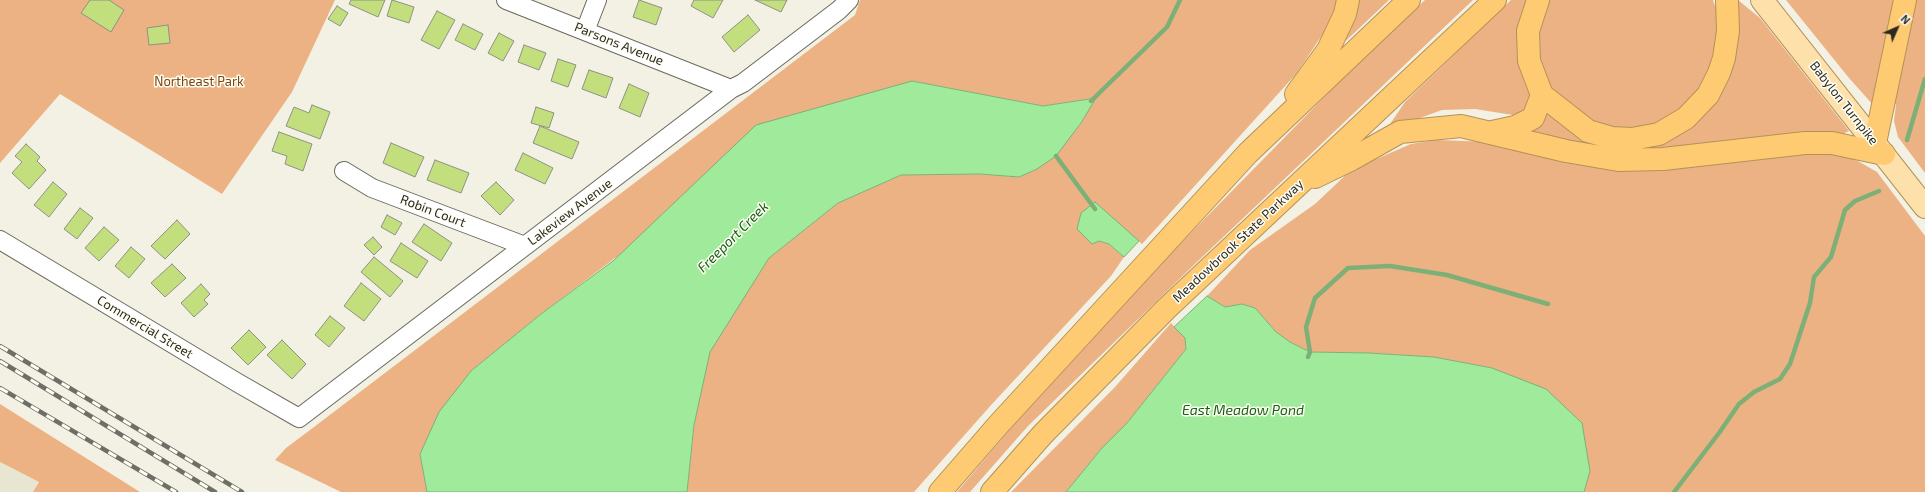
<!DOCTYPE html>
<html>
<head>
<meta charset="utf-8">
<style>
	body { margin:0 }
	#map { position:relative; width:1925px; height:492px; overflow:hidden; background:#f2f1e4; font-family:"Exo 2",sans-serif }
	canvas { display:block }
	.north { position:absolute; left:1877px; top:8px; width:40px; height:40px; -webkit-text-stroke:3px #fffef3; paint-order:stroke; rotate:45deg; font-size:11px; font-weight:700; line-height:16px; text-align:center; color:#2a2924 }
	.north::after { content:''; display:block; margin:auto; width:14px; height:18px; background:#2a2924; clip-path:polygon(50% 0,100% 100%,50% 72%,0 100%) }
</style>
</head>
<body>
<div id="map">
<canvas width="1925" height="492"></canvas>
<div class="north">N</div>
</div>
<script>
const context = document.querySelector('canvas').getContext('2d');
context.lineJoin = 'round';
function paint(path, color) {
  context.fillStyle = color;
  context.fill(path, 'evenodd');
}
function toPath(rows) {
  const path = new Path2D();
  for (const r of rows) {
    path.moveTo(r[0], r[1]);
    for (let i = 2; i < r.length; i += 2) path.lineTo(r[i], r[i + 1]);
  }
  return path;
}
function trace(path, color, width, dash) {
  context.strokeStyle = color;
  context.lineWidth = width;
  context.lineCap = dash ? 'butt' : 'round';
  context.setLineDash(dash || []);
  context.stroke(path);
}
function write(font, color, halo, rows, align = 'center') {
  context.font = font + ' "Exo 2",sans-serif';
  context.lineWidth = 3;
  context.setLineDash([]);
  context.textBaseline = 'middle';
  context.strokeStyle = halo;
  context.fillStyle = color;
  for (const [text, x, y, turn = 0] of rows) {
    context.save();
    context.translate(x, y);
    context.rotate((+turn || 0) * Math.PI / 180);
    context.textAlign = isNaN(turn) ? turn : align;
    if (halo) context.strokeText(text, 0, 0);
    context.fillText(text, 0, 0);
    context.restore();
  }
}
paint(toPath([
	[0,462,39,482,33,492,0,492]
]), '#e8e6d1');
paint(toPath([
	[0,0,335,0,292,92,222,194,60,94,0,163],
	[860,0,1338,0,1333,19,1296,74,1142,244,1135,238,1099,241,1109,244,1124,257,1111,276,992,404,914,492,687,492,694,426,707,351,769,258,838,203,901,175,980,174,1019,177,1037,169,1081,123,1095,98,1043,106,912,81,615,258,541,314,471,371,420,454,427,492,341,492,275,460,286,448,314,427,855,15],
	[1359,0,1389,0,1332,54],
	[1425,0,1473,0,1199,260,1028,426,970,492,957,492,1011,428,1173,251,1342,79],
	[1511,0,1530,0,1534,104,1526,113,1513,115,1475,109,1442,110,1386,130,1405,102],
	[1545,0,1713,0,1715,6,1723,6,1718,50,1699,93,1659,125,1613,129,1574,116,1548,88,1534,45],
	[1738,0,1760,18,1849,131,1836,137,1634,152,1568,142,1526,132,1545,106,1574,132,1688,127],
	[1786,0,1898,0,1874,106,1849,78],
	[1913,0,1925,0,1925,173,1898,137,1894,121,1896,104,1890,102],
	[1437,140,1490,142,1543,155,1842,152,1877,172,1925,236,1925,492,1584,492,1590,471,1492,368,1434,357,1369,353,1310,352,1290,342,1276,332,1255,308,1242,304,1225,307,1207,296,1250,250,1315,204,1351,170,1411,144],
	[1171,323,1185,338,1186,349,1127,423,1102,448,1066,492,1011,492,1115,387],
	[0,404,140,492,33,492,39,482,0,462]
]), '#edb284');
const water = toPath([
	[912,81,1043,106,1096,98,1081,123,1056,156,1037,169,1019,177,980,174,901,175,838,203,769,258,710,352,694,425,687,492,427,492,420,454,439,412,471,371,541,314,613,261,756,125,912,81],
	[1095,202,1139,241,1124,257,1109,244,1099,241,1092,244,1077,229,1081,213,1095,202],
	[1207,296,1225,307,1242,304,1255,308,1276,332,1290,342,1310,352,1369,353,1434,357,1492,368,1546,389,1582,423,1590,471,1584,492,1066,492,1102,448,1127,423,1186,349,1185,338,1174,327,1207,296]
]);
paint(water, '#a0ea9b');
trace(water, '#7db077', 1);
trace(toPath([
	[1091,101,1167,27,1180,0],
	[1907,140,1925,79],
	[1056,156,1095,209],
	[1308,357,1310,352,1306,327,1315,298,1348,268,1390,266,1447,275,1548,304],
	[1674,492,1719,433,1739,404,1754,392,1780,379,1790,364,1810,303,1814,277,1831,257,1845,210,1855,201,1879,191]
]), '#7db077', 4.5);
const building = toPath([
	[90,0,109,0,124,10,111,32,81,13,90,0],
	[351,0,385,0,378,17,349,4,351,0],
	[392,0,414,7,409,23,387,16,392,0],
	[639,0,662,8,656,25,633,17,639,0],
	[694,0,723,0,713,18,691,6,694,0],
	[755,0,787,0,781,12,755,0],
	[337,6,348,13,340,26,328,19,337,6],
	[437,11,455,20,439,49,421,40,437,11],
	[748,15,760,30,734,52,722,37,748,15],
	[463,24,483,34,475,50,455,40,463,24],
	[168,25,170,43,149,45,147,28,168,25],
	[499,33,514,41,503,61,488,53,499,33],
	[524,45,546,53,539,70,518,62,524,45],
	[558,59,576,65,568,87,551,81,558,59],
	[589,70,613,78,606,98,582,89,589,70],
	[629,84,649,93,640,117,619,108,629,84],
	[312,105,330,112,320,139,286,126,294,107,309,113,312,105],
	[536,107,554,113,549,128,531,123,536,107],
	[540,126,579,142,572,159,533,143,540,126],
	[279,132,312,144,303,171,285,164,287,156,272,151,279,132],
	[391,143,424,157,415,177,383,163,391,143],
	[26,144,40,157,37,161,46,170,29,189,12,173,22,162,15,156,26,144],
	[523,153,553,168,545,184,515,170,523,153],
	[435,160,469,173,461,193,427,180,435,160],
	[53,182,67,194,49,217,34,205,53,182],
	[496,182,514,200,500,215,481,196,496,182],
	[80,208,93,218,77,239,64,229,80,208],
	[387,215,402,223,395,235,381,227,387,215],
	[177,220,190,234,165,259,151,246,177,220],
	[424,224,452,243,441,261,412,242,424,224],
	[104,227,119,240,99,261,85,248,104,227],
	[373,237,382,247,374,255,364,245,373,237],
	[401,243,428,261,417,278,390,261,401,243],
	[131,247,145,259,129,278,115,266,131,247],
	[374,257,403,281,390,297,361,272,374,257],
	[172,264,186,278,165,297,151,283,172,264],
	[361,283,381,299,364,321,344,306,361,283],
	[201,284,210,294,204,300,208,304,194,317,181,303,201,284],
	[330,316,345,328,329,347,315,335,330,316],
	[249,330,266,347,248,365,231,348,249,330],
	[282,340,306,364,292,379,267,355,282,340]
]);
paint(building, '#c3df7d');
trace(building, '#8d9185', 1);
const street = toPath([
	[506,0,731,89],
	[585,31,597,0],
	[344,171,372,188,525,246],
	[0,240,238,383,299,418,731,89,743,83,839,10,849,0]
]);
const primary = toPath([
	[1762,0,1925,207]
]);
const highway = toPath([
	[1538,0,1528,31,1529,61,1542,95,1588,131,1612,138,1632,139,1659,134,1686,118,1708,95,1719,73,1724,58,1728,31,1727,0],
	[1296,94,1328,50,1345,14,1348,0],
	[1492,132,1515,127,1533,118,1542,95],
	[1875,143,1905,0],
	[1315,177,1352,159,1400,132,1461,126,1566,151,1618,160,1663,159,1805,143,1832,143,1884,154],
	[940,492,999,424,1248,153,1409,0],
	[992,492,1043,434,1166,309,1495,0]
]);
trace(street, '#6a695d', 20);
trace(primary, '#b49257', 24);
trace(highway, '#b49257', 24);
trace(street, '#fff', 18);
trace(primary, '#fee0ab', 22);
trace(highway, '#fecb73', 22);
const rail = toPath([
	[0,346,242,492],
	[0,361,215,492],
	[0,388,176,492]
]);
trace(rail, '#6f6e66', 4.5);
trace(rail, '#fffef3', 3, [9]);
write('13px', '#2a2924', '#fffef3', [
	["Parsons Avenue",619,44,22],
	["Babylon Turnpike",1844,103,52],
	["Robin Court",433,211,21],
	["Lakeview Avenue",570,212,-37],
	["Meadowbrook State Parkway",1238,241,-43],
	["Commercial Street",145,327,31]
]);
write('13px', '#7a4512', '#fffef3', [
	["Northeast Park",199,82]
]);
write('italic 14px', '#165f16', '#fffef3', [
	["Freeport Creek",733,237,-45],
	["East Meadow Pond",1243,410]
]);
</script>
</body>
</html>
